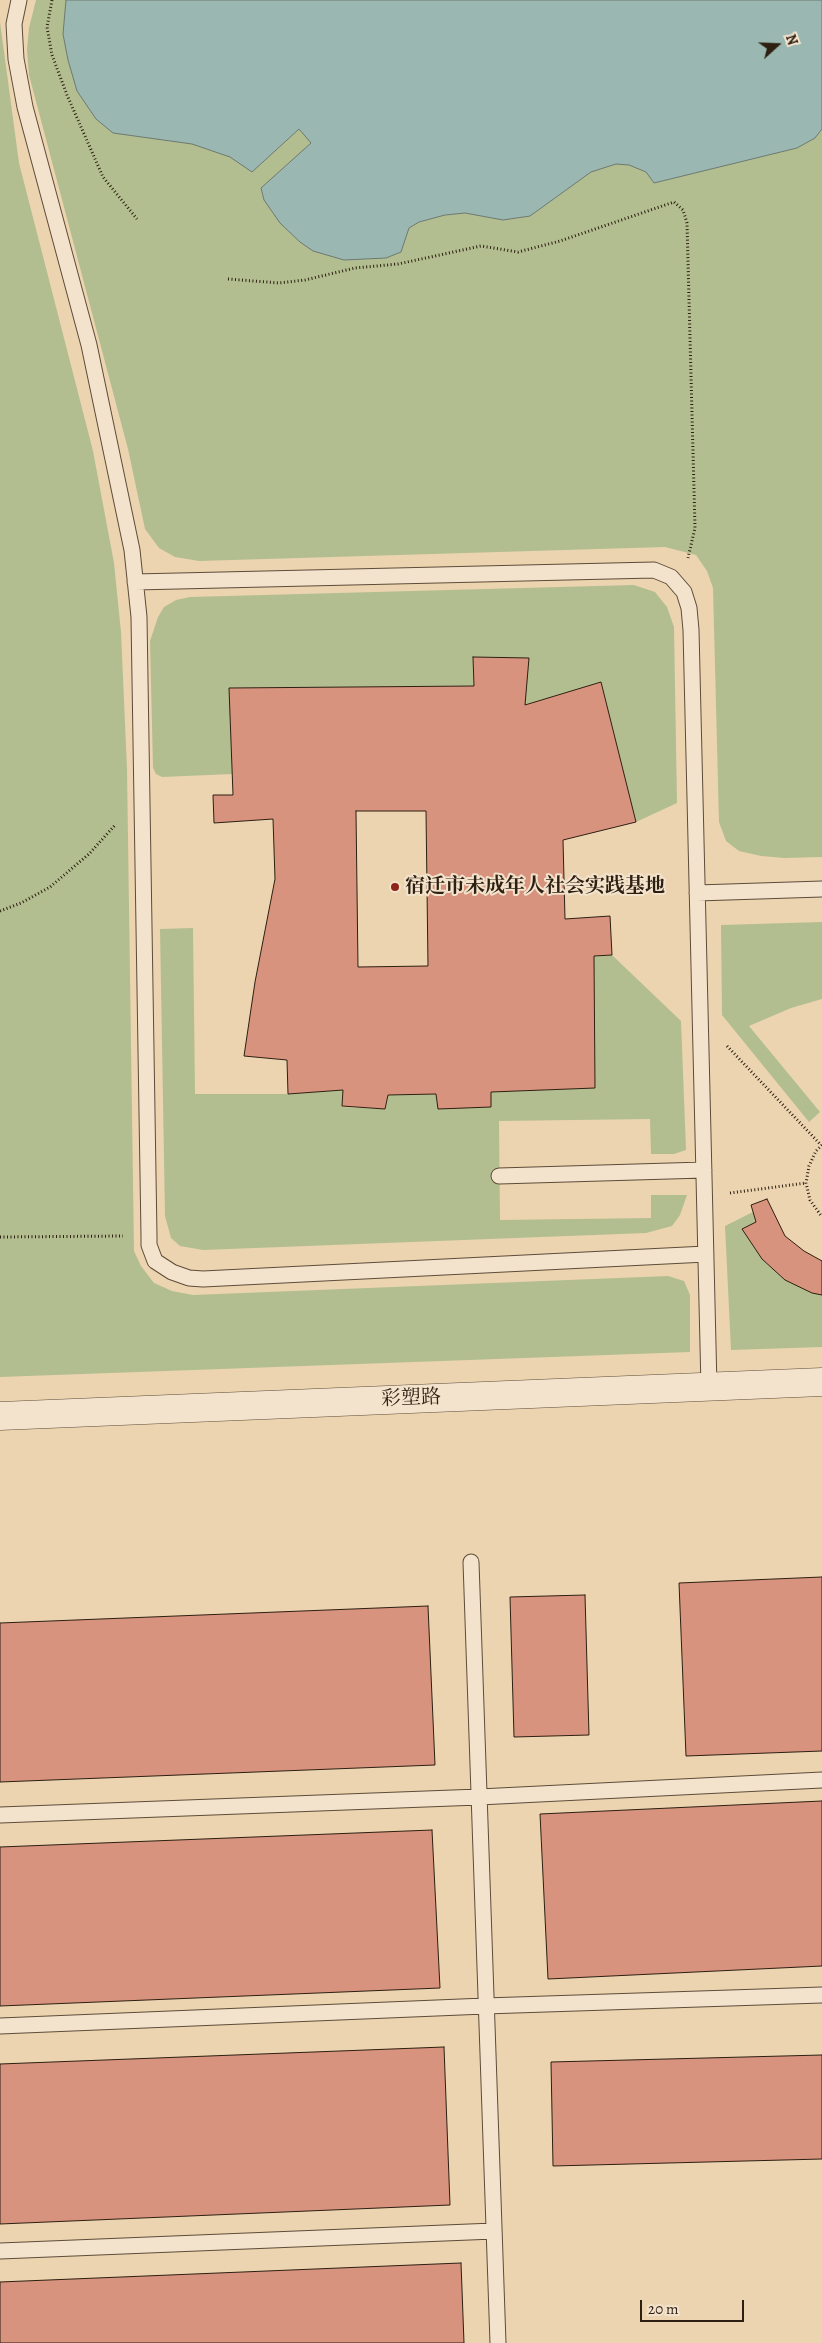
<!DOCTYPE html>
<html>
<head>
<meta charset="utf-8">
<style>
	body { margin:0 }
	#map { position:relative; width:822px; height:2343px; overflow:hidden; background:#ecd4b0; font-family:Alegreya,serif }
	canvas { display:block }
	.north { position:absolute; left:752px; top:20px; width:50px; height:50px; -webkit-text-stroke:4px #f3e3cc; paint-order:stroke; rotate:70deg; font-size:14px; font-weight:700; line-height:20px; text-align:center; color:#2d1f11 }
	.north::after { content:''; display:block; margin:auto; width:18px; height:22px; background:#2d1f11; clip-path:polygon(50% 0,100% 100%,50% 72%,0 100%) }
	.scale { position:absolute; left:640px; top:2300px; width:104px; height:22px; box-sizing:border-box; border:2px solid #2d1f11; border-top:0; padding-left:6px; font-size:15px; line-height:18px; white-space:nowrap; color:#2d1f11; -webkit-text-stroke:4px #f3e3cc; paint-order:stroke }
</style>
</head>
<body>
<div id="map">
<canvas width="822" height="2343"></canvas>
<div class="north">N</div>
<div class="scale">20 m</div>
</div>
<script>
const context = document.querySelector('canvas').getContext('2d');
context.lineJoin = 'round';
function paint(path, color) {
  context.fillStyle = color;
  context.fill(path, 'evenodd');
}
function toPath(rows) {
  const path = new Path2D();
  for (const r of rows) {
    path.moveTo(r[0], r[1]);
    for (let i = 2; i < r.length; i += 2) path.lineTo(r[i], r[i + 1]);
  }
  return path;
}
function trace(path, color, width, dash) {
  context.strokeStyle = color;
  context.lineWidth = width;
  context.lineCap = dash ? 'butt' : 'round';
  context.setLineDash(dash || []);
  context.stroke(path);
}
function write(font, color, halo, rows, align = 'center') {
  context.font = font + ' Alegreya,"Noto Serif SC",serif';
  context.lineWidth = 4;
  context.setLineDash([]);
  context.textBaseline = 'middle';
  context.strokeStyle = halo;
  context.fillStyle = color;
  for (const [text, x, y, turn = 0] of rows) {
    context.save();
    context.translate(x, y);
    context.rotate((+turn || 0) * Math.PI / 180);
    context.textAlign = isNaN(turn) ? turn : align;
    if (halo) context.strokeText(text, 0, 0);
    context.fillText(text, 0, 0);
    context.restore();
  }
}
paint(toPath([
	[36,0,822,0,822,857,784,858,761,856,739,851,726,841,719,822,713,588,707,571,696,555,665,547,199,561,175,557,159,548,145,529,128,449,29,75,27,50,29,28],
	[0,22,19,163,93,451,114,563,121,632,127,769,134,1251,141,1266,154,1283,172,1291,193,1295,668,1276,684,1281,690,1295,690,1352,0,1377],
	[634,585,655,592,667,607,674,627,677,803,636,822,601,682,525,705,473,657,474,686,230,688,232,774,162,777,156,774,153,768,150,641,158,617,164,607,176,600,190,597],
	[822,922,822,999,791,1008,749,1026,820,1112,809,1122,722,1015,721,925],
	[193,928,195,1094,288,1094,343,1090,342,1107,385,1109,388,1095,436,1094,491,1107,491,1092,595,1088,594,956,612,955,681,1021,686,1150,674,1154,651,1154,650,1119,499,1121,500,1220,651,1218,651,1195,687,1195,680,1215,672,1226,646,1233,203,1250,180,1246,171,1238,165,1216,160,929],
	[753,1212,756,1222,743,1230,762,1259,785,1280,822,1295,822,1347,731,1350,725,1226]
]), '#b2be90');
const water = toPath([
	[66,0,822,0,822,129,815,138,797,148,654,183,646,172,629,165,616,164,591,172,530,216,503,220,465,213,445,215,419,222,409,228,401,252,386,258,344,260,313,251,300,242,280,223,264,200,261,188,311,143,299,129,252,172,230,157,192,144,113,133,96,119,77,91,68,60,63,34,66,0]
]);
paint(water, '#9ab7b1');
trace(water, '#6e7a71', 1);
const building = toPath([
	[473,657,529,658,525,705,601,682,636,822,563,840,565,919,610,916,612,955,594,956,595,1088,491,1092,491,1107,438,1109,436,1094,388,1095,385,1109,342,1106,343,1090,288,1094,287,1060,244,1056,255,982,275,879,273,819,214,823,213,795,233,795,229,688,474,686,473,657],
	[356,811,426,811,428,966,358,967,356,811],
	[767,1199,785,1236,804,1251,822,1261,822,1295,812,1293,785,1280,762,1259,742,1229,756,1222,751,1205,767,1199],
	[822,1577,822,1751,686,1756,679,1583,822,1577],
	[585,1595,589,1735,514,1737,510,1597,585,1595],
	[428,1606,435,1765,0,1782,0,1623,428,1606],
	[822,1801,822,1966,548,1979,540,1814,822,1801],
	[432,1830,440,1988,0,2006,0,1847,432,1830],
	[444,2047,450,2205,0,2224,0,2064,444,2047],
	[822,2055,822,2159,553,2166,551,2062,822,2055],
	[461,2263,464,2343,0,2343,0,2282,461,2263]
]);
paint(building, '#d7937e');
trace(building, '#2d1f11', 1);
const service = toPath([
	[19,0,14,24,16,59,25,107,89,345,132,550,139,617,149,1236,149,1245,155,1261,172,1272,189,1278,203,1279,706,1254],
	[135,582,654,570,671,577,684,592,689,608,691,630,709,1387],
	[697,893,822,889],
	[499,1176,704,1170],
	[471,1562,498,2343],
	[0,1815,479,1797,822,1780],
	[0,2026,485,2006,822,1995],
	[0,2251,494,2231]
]);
const tertiary = toPath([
	[0,1416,822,1382]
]);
trace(service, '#5d4c39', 17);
trace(tertiary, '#5d4c39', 29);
trace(toPath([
	[52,0,47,27,52,55,67,95,103,177,137,219],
	[228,279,279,283,305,280,355,268,398,264,481,246,518,252,560,241,674,202,683,210,687,223,695,528,688,558],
	[0,911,21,903,50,887,89,854,116,824],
	[727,1046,821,1145],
	[822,1145,816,1151,809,1166,806,1183,810,1200,822,1217],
	[730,1193,806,1183],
	[0,1237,123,1236]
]), '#2d1f11', 3, [1, 2.5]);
trace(service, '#f3e3cc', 15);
trace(tertiary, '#f3e3cc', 28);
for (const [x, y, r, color] of [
	[395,887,5,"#8f2418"]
]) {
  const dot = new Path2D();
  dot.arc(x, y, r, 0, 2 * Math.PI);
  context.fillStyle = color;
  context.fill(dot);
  trace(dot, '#f3e3cc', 2);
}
write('bold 20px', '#2d1f11', '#f3e3cc', [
	["宿迁市未成年人社会实践基地",405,887]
], 'left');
write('20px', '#2d1f11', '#f3e3cc', [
	["彩塑路",411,1399,-2]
]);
</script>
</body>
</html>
